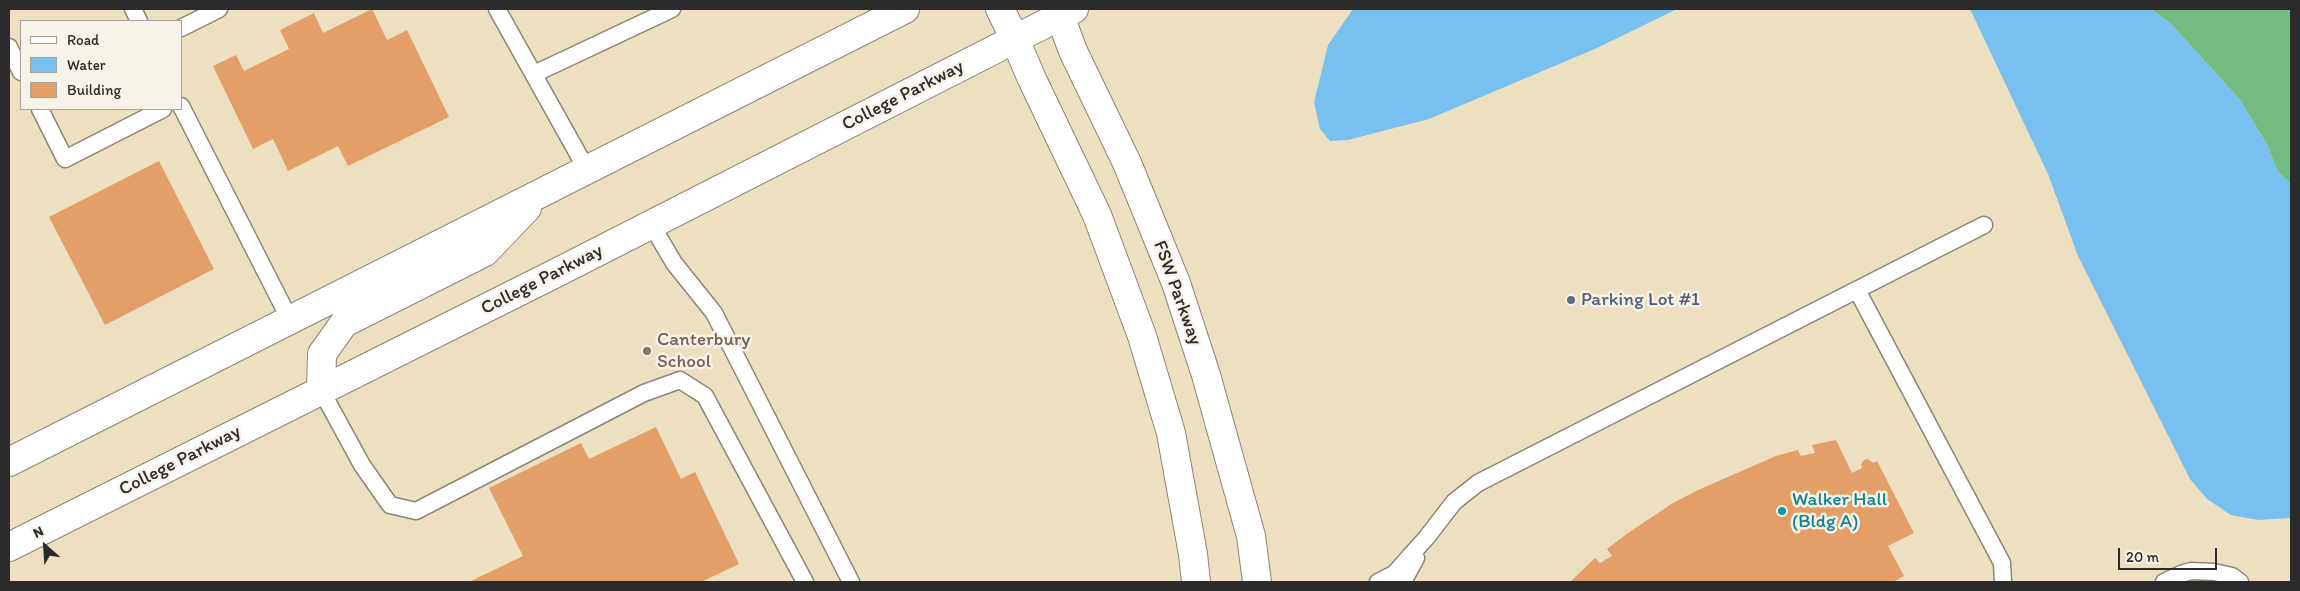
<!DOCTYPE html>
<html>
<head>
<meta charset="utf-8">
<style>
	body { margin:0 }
	#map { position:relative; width:2300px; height:591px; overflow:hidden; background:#ede0c0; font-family:Itim,sans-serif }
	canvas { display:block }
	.frame { position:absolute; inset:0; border:10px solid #2b2b2b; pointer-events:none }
	.legend { position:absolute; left:20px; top:20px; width:162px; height:90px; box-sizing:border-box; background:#f7f3e8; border:1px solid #a5a39c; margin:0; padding:6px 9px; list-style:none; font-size:15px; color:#2b2b2b }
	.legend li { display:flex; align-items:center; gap:10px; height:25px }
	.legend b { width:25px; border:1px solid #a5a39c }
	.north { position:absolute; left:20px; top:521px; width:50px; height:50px; -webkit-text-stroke:4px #f7f3e8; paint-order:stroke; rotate:334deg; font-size:14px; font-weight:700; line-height:20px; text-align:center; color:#2b2b2b }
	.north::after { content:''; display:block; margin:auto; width:18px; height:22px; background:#2b2b2b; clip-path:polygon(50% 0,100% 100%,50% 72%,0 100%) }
	.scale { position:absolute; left:2118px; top:548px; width:99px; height:22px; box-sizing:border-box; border:2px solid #2b2b2b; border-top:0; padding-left:6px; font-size:15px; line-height:18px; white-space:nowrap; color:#2b2b2b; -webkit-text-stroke:4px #f7f3e8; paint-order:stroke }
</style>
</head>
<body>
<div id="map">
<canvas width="2300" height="591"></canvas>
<div class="frame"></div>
<ul class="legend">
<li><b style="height:6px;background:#fff"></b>Road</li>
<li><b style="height:14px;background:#78c0f0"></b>Water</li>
<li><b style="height:14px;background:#e39f67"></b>Building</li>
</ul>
<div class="north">N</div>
<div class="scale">20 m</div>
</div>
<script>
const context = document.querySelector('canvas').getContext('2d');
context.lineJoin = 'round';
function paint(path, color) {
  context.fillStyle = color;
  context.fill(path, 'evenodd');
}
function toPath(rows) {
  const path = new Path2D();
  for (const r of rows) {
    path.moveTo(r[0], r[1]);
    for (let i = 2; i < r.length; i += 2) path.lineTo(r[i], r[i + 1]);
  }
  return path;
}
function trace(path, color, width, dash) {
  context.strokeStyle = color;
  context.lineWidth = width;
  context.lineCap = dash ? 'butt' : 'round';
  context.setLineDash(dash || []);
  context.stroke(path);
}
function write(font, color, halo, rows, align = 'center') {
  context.font = font + ' Itim,sans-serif';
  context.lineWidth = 5;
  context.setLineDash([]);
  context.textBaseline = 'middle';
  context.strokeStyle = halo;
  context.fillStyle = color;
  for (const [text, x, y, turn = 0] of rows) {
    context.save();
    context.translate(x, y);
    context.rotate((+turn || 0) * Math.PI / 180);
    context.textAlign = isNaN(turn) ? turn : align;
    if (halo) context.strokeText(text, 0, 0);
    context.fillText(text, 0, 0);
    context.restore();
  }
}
paint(toPath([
	[2151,9,2291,9,2291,184,2278,172,2266,143,2240,100,2171,24]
]), '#74bc82');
paint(toPath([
	[1353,9,1677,9,1597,48,1429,119,1348,140,1330,141,1320,129,1314,102,1328,45],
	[1970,9,2151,9,2171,24,2240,100,2266,143,2278,172,2291,184,2291,518,2258,520,2231,515,2207,499,2190,479,2078,256,2048,174]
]), '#78c0f0');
paint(toPath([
	[372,9,387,40,407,30,449,117,348,166,338,146,288,171,273,139,253,149,213,66,236,55,244,71,289,49,280,30,314,13,323,33],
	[159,161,214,269,105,325,49,217],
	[656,427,681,479,695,472,739,564,701,582,469,582,523,556,489,488,581,443,589,459],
	[1836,440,1852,473,1862,468,1861,464,1864,460,1868,459,1873,463,1877,461,1914,533,1888,546,1904,576,1893,582,1570,582,1595,558,1600,563,1612,556,1607,549,1628,533,1673,503,1698,490,1776,456,1798,450,1801,456,1815,453,1812,445]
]), '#e39f67');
const lane = toPath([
	[133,9,139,21],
	[497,9,587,170],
	[181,28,219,9],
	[9,47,21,72],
	[534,74,672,9],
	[181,106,290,320],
	[40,109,65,159,163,109],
	[651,224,674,263,714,313,851,582],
	[1857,290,2002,563,2003,582],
	[321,390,362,465,390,505,416,511,644,393,680,380,705,396,805,582],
	[1378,582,1394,574,1427,537,1454,502,1478,483,1984,225],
	[1403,582,1416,558],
	[2164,582,2181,574,2191,571,2214,572,2232,576,2240,582]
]);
const street = toPath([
	[1060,16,1073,51,1127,163,1176,283,1206,375,1230,461,1251,536,1257,582],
	[1015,39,1031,77,1097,215,1142,336,1171,433,1193,554,1196,582]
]);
const secondary = toPath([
	[1000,9,1015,39]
]);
const primary = toPath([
	[321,390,322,354,344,323,485,252,527,208],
	[9,462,905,9],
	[9,547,560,271,1074,9]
]);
trace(lane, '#8c8676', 19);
trace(street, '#8c8676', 30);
trace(secondary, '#8c8676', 30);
trace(primary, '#8c8676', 30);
trace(lane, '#fff', 16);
trace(street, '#fff', 28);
trace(secondary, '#fff', 28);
trace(primary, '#fff', 28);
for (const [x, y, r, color] of [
	[1571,300,5,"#5c6f8a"],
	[647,351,5,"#8d6e63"],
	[1782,511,5,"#0f9aa8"]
]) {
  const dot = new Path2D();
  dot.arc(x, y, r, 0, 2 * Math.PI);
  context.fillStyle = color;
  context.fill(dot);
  trace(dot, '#f7f3e8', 2);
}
write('19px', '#2b2b2b', '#f7f3e8', [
	["College Parkway",903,96,-27],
	["College Parkway",542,280,-27],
	["FSW Parkway",1177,293,70],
	["College Parkway",180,461,-27]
]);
write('19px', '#4e5e75', '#f7f3e8', [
	["Parking Lot #1",1581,300]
], 'left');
write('19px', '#785e54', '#f7f3e8', [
	["Canterbury",657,340],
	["School",657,362]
], 'left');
write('19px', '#0d838f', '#f7f3e8', [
	["Walker Hall",1792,500],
	["(Bldg A)",1792,522]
], 'left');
</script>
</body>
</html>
